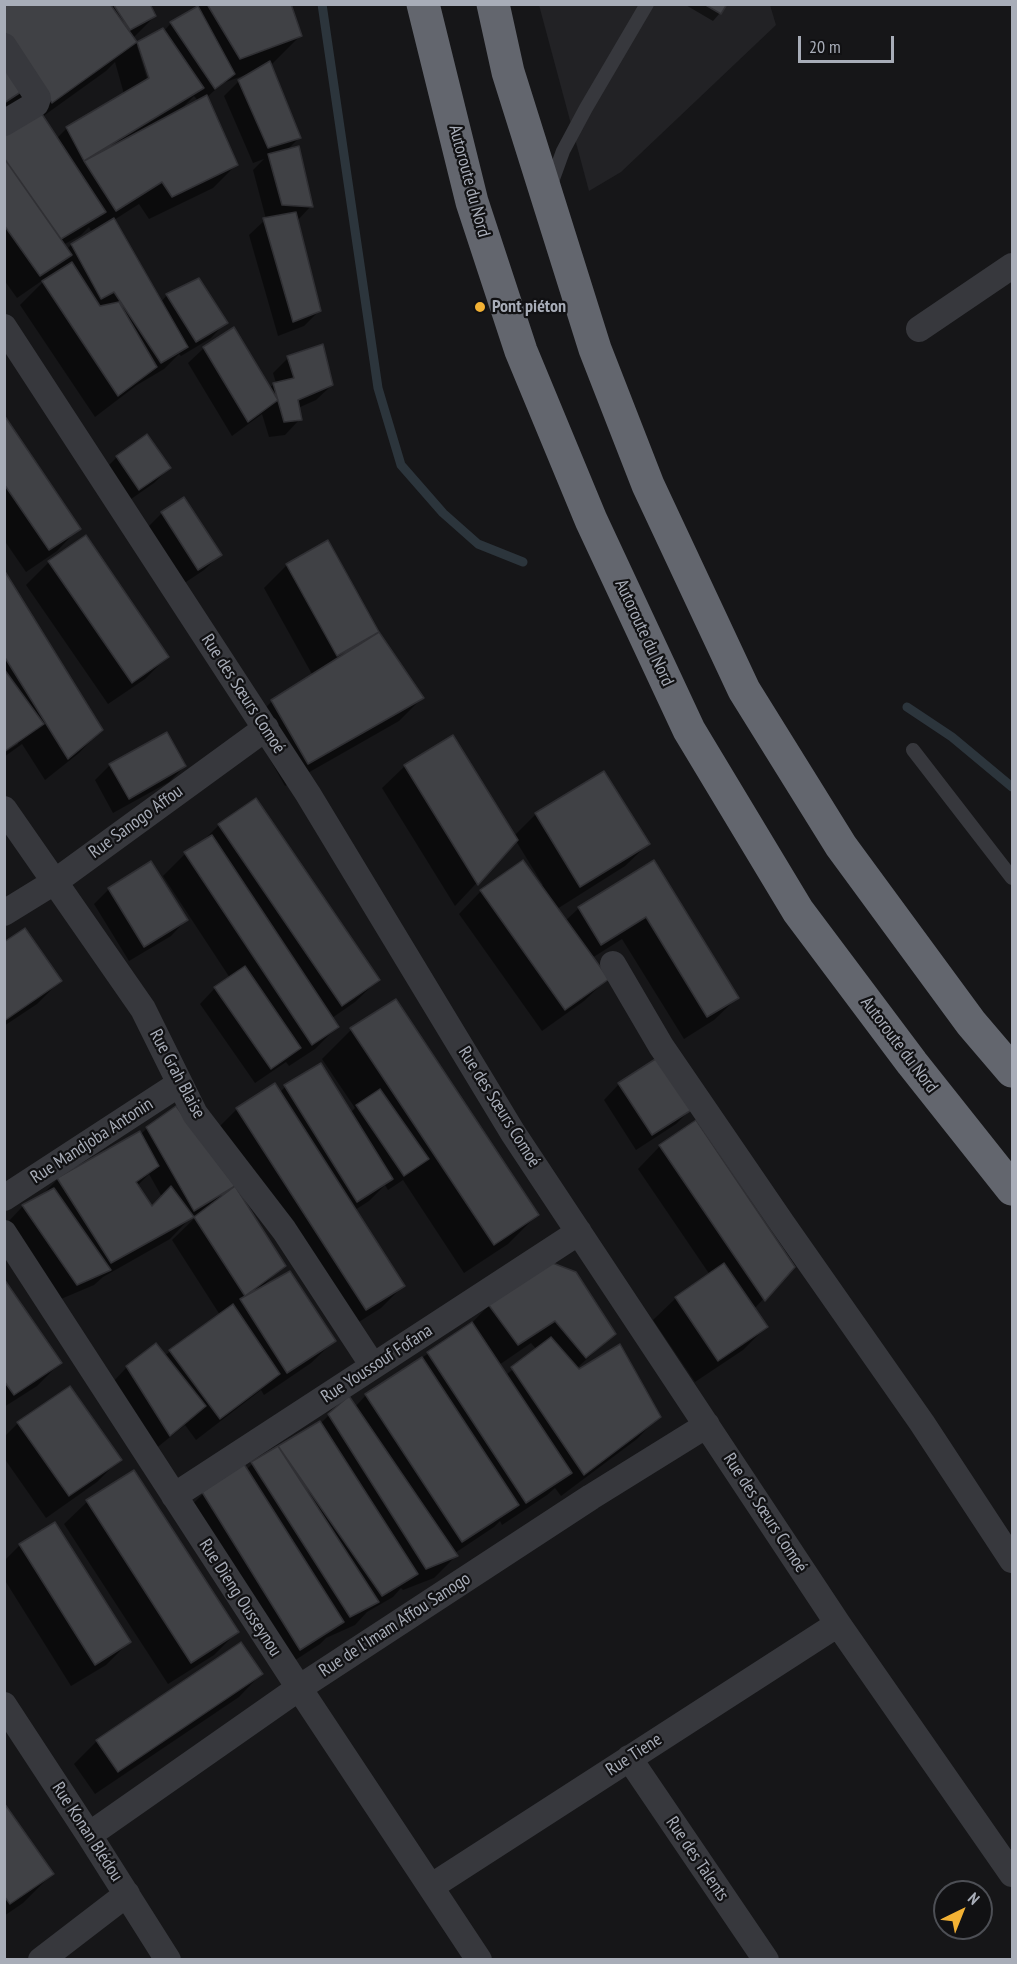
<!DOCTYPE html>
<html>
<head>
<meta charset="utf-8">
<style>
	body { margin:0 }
	#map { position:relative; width:1017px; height:1964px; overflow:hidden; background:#161618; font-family:"PT Sans Narrow",sans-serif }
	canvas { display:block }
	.frame { position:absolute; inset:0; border:6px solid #a8adb8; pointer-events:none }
	.north { position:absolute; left:933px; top:1880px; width:60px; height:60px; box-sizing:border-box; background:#111113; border:2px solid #4d4f55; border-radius:50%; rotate:43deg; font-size:16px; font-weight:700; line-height:24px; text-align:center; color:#a8adb8 }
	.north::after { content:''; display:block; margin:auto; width:21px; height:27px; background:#f2b134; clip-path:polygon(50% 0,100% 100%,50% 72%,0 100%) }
	.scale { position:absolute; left:798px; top:36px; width:96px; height:27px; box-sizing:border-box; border:3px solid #a8adb8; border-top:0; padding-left:8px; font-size:18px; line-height:21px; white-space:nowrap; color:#a8adb8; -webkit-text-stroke:4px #111113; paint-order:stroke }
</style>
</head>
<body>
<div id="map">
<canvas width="1017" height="1964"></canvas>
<div class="frame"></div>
<div class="north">N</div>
<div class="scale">20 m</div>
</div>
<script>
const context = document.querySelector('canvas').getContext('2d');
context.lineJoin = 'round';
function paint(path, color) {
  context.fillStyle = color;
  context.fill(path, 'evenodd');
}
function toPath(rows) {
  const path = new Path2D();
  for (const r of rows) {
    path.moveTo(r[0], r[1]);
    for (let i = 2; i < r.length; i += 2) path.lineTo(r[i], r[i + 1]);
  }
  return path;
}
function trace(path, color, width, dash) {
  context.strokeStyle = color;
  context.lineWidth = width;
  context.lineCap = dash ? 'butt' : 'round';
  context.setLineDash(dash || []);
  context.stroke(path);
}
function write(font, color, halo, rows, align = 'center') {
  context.font = font + ' "PT Sans Narrow",sans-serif';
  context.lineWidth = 4.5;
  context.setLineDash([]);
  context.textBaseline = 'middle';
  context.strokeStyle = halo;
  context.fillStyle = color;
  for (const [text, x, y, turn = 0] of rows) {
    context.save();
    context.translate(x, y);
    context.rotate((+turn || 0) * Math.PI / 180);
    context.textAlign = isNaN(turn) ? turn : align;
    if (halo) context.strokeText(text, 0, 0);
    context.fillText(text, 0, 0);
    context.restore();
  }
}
paint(toPath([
	[539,5,770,5,776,25,621,172,589,191]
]), '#222225');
paint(toPath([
	[4,4,149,4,155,16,133,38,137,44,164,31,171,23,199,8,197,4,290,4,300,36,270,66,300,137,286,151,311,206,297,221,319,311,304,326,278,336,249,235,266,219,253,170,264,159,253,163,224,96,239,81,249,75,248,74,223,83,206,98,236,165,213,188,149,219,139,204,114,220,161,302,167,295,226,322,211,338,181,356,179,354,164,369,137,385,95,417,20,305,44,281,43,280,17,298,4,280,4,128,16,122,6,107,4,109],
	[139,45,152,85,149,85,137,46],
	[115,62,124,94,67,128,56,139,42,117,106,71],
	[194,96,198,101,179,111],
	[89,227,92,233,71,245,66,250,63,245,81,235],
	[684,4,725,4,720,13,713,21],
	[204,348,269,388,276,383,273,373,288,358,332,385,316,400,298,408,300,419,285,435,269,437,262,414,232,436,188,363],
	[4,417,79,528,57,551,26,572,4,540],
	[117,457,169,468,154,483,124,504,102,472],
	[184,499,220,555,204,570,183,584,146,529,162,513],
	[327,542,378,633,422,698,399,721,285,786,250,724,272,701,313,676,264,588,287,565],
	[49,562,167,657,145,679,108,704,26,585],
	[4,573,101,730,79,753,45,780,22,744,4,757,4,753,18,744,18,740,4,750],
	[110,765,185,766,169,782,113,813,95,780],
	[405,766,514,836,536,814,604,773,648,844,625,866,557,909,565,921,579,908,654,862,737,998,714,1020,684,1039,622,939,592,958,607,979,584,1001,542,1031,459,914,481,891,543,885,516,841,455,906,382,788],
	[219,825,378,980,355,1002,332,1018,338,1026,315,1049,289,1066,286,1062,255,1083,200,1004,215,988,230,978,163,876,185,854,200,844],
	[109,889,186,920,171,936,129,961,94,904],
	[4,944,60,981,37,1004,4,1026],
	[395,1001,537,1215,508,1244,464,1273,403,1180,388,1190,385,1185,369,1201,355,1210,403,1286,381,1308,343,1332,215,1131,237,1109,279,1093,285,1087,350,1113,355,1108,322,1059,351,1030],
	[619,1084,691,1109,676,1124,636,1150,604,1100],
	[147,1128,233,1187,284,1265,263,1286,334,1341,311,1363,264,1395,261,1390,196,1440,185,1425,154,1450,112,1383,127,1367,164,1356,220,1315,172,1240,199,1214,192,1216,170,1239,103,1277,94,1285,61,1299,8,1222,23,1206,41,1196,58,1179,140,1135],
	[149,1174,162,1197,151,1208,137,1186],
	[660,1146,793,1267,754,1309,766,1327,743,1350,695,1382,653,1320,676,1298,710,1275,638,1169],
	[4,1281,60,1363,37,1386,4,1407],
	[489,1305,614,1334,577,1368,659,1416,637,1439,561,1496,555,1488,547,1495,502,1525,500,1521,494,1527,455,1553,456,1556,434,1578,403,1590,401,1588,393,1597,367,1612,355,1625,326,1638,320,1644,277,1672,180,1516,203,1494,244,1467,246,1470,252,1464,319,1423,320,1424,329,1415,355,1407,366,1395,468,1327],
	[531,1343,537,1350,506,1375,499,1365],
	[18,1423,120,1459,97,1482,46,1518,4,1458,4,1437],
	[133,1472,237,1632,214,1655,168,1684,64,1524,87,1502],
	[20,1545,129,1642,106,1665,71,1686,4,1579,4,1561],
	[241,1645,261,1674,239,1697,95,1794,74,1764,97,1741],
	[4,1806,52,1874,23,1903,4,1916]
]), '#0007');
trace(toPath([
	[322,4,378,388,401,465,443,513,478,544,523,562],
	[907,707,952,737,1012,787]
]), '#2c353c', 9);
const building = toPath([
	[4,4,110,4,137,42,52,103,4,31,4,4],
	[113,4,150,4,156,16,130,30,113,4],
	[207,4,291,4,302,36,240,59,207,4],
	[704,4,727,4,721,14,704,4],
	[198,6,235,74,215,89,170,22,198,6],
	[163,28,204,88,84,161,66,127,149,78,137,42,163,28],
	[4,53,27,88,4,103,4,53],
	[270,61,301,138,268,148,238,80,270,61],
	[207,95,238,165,172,197,162,182,116,211,84,161,207,95],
	[38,108,106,212,61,239,4,158,4,126,38,108],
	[299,146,313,207,282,205,268,154,299,146],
	[4,158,72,255,40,276,4,225,4,158],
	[296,212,321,311,293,322,263,218,296,212],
	[114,218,188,347,161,363,114,292,101,299,71,244,114,218],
	[72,262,100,306,119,302,157,367,118,396,42,281,72,262],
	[199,278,228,323,196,342,166,294,199,278],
	[234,327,278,400,248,422,203,347,234,327],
	[323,344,333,385,298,400,302,420,284,422,273,383,294,378,287,356,323,344],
	[4,415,81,529,49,550,4,484,4,415],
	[147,434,171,468,139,490,116,456,147,434],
	[184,497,222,555,198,570,161,512,184,497],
	[86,535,169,657,132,683,48,561,86,535],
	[328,540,379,632,337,656,286,564,328,540],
	[4,570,103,730,68,759,4,656,4,570],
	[379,632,424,698,308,764,271,700,379,632],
	[4,669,44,724,5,751,4,751,4,669],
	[167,732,186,766,129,799,109,764,167,732],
	[453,735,518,840,478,885,404,765,453,735],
	[604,771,650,844,580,887,535,813,604,771],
	[256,798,380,980,342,1006,218,824,256,798],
	[212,835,339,1027,312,1045,184,852,212,835],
	[523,860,609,979,565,1010,480,890,523,860],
	[654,860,739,998,707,1017,646,917,601,945,578,907,654,860],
	[151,861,188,920,144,947,108,888,151,861],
	[25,928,62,981,4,1021,4,942,25,928],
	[245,966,301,1048,271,1069,214,987,245,966],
	[396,999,539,1215,494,1245,350,1028,396,999],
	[660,1056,693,1109,652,1135,618,1083,660,1056],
	[321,1063,393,1179,357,1202,284,1085,321,1063],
	[275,1083,405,1286,366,1310,236,1108,275,1083],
	[380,1089,429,1159,404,1176,356,1105,380,1089],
	[176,1106,235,1186,194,1211,146,1127,176,1106],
	[696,1120,795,1267,765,1301,659,1145,696,1120],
	[140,1131,159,1166,136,1182,152,1206,171,1186,194,1217,111,1263,57,1178,140,1131],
	[235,1186,286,1266,245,1296,194,1217,235,1186],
	[54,1188,111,1270,77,1285,22,1205,54,1188],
	[550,1262,576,1272,616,1334,586,1358,555,1321,518,1345,488,1304,550,1262],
	[724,1263,768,1327,718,1361,675,1297,724,1263],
	[290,1271,336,1341,287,1373,240,1299,290,1271],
	[4,1279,62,1363,14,1395,4,1381,4,1279],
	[233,1304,280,1374,220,1419,169,1350,233,1304],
	[472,1322,572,1473,526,1503,427,1352,472,1322],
	[551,1337,579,1369,620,1344,661,1417,584,1475,511,1367,551,1337],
	[156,1343,206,1406,170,1436,126,1366,156,1343],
	[422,1357,519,1505,462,1542,365,1394,422,1357],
	[70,1386,122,1460,69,1496,17,1422,70,1386],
	[349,1396,458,1556,426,1569,328,1414,349,1396],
	[320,1421,418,1574,382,1596,278,1446,320,1421],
	[278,1446,379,1602,350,1617,251,1462,278,1446],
	[244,1464,344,1622,300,1650,202,1492,244,1464],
	[134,1470,239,1632,191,1663,86,1500,134,1470],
	[55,1522,131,1642,95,1665,19,1544,55,1522],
	[241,1642,263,1674,118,1772,96,1740,241,1642],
	[4,1803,54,1874,10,1904,4,1896,4,1803]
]);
paint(building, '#404145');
trace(building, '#303034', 1.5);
trace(toPath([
	[550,187,563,151,586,108,647,4],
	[913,750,1012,878]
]), '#37383d', 14);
trace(toPath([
	[4,46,38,98,36,104,4,123],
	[4,327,308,794,513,1133,838,1624,1012,1874],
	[919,329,1012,266],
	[4,809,143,1009,195,1114,284,1230,373,1366],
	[4,913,56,881,266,728],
	[613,964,661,1046,782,1223,922,1423,1012,1560],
	[4,1198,179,1084],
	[4,1233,299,1688,479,1960],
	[174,1496,579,1232],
	[4,1705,89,1835,168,1960],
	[629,1758,766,1960],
	[89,1835,299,1688,591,1497,707,1425],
	[432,1886,838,1624],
	[41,1960,127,1894]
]), '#37383d', 26);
trace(toPath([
	[423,4,472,202,521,351,591,520,689,730,798,911,912,1063,1012,1189],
	[493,4,508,72,595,349,648,485,744,690,841,846,971,1023,1012,1071]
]), '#63666e', 33);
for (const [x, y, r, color] of [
	[480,307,6,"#f2b134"]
]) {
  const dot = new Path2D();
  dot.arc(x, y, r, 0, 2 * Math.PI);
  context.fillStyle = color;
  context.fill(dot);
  trace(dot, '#111113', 2);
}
write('18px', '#a8adb8', '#111113', [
	["Autoroute du Nord",469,181,75],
	["Autoroute du Nord",644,633,65],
	["Rue des Sœurs Comoé",243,694,57],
	["Rue Sanogo Affou",136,822,-36],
	["Autoroute du Nord",899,1045,53],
	["Rue Grah Blaise",177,1074,62],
	["Rue des Sœurs Comoé",499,1107,58],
	["Rue Mandjoba Antonin",92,1141,-33],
	["Rue Youssouf Fofana",377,1364,-33],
	["Rue des Sœurs Comoé",765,1513,57],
	["Rue Dieng Ousseynou",240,1598,57],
	["Rue de l'Imam Affou Sanogo",395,1625,-33],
	["Rue Tiene",634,1755,-33],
	["Rue Konan Blédou",87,1832,57],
	["Rue des Talents",697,1859,56]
]);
write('bold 18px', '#a8adb8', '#111113', [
	["Pont piéton",492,307]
], 'left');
</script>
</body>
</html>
